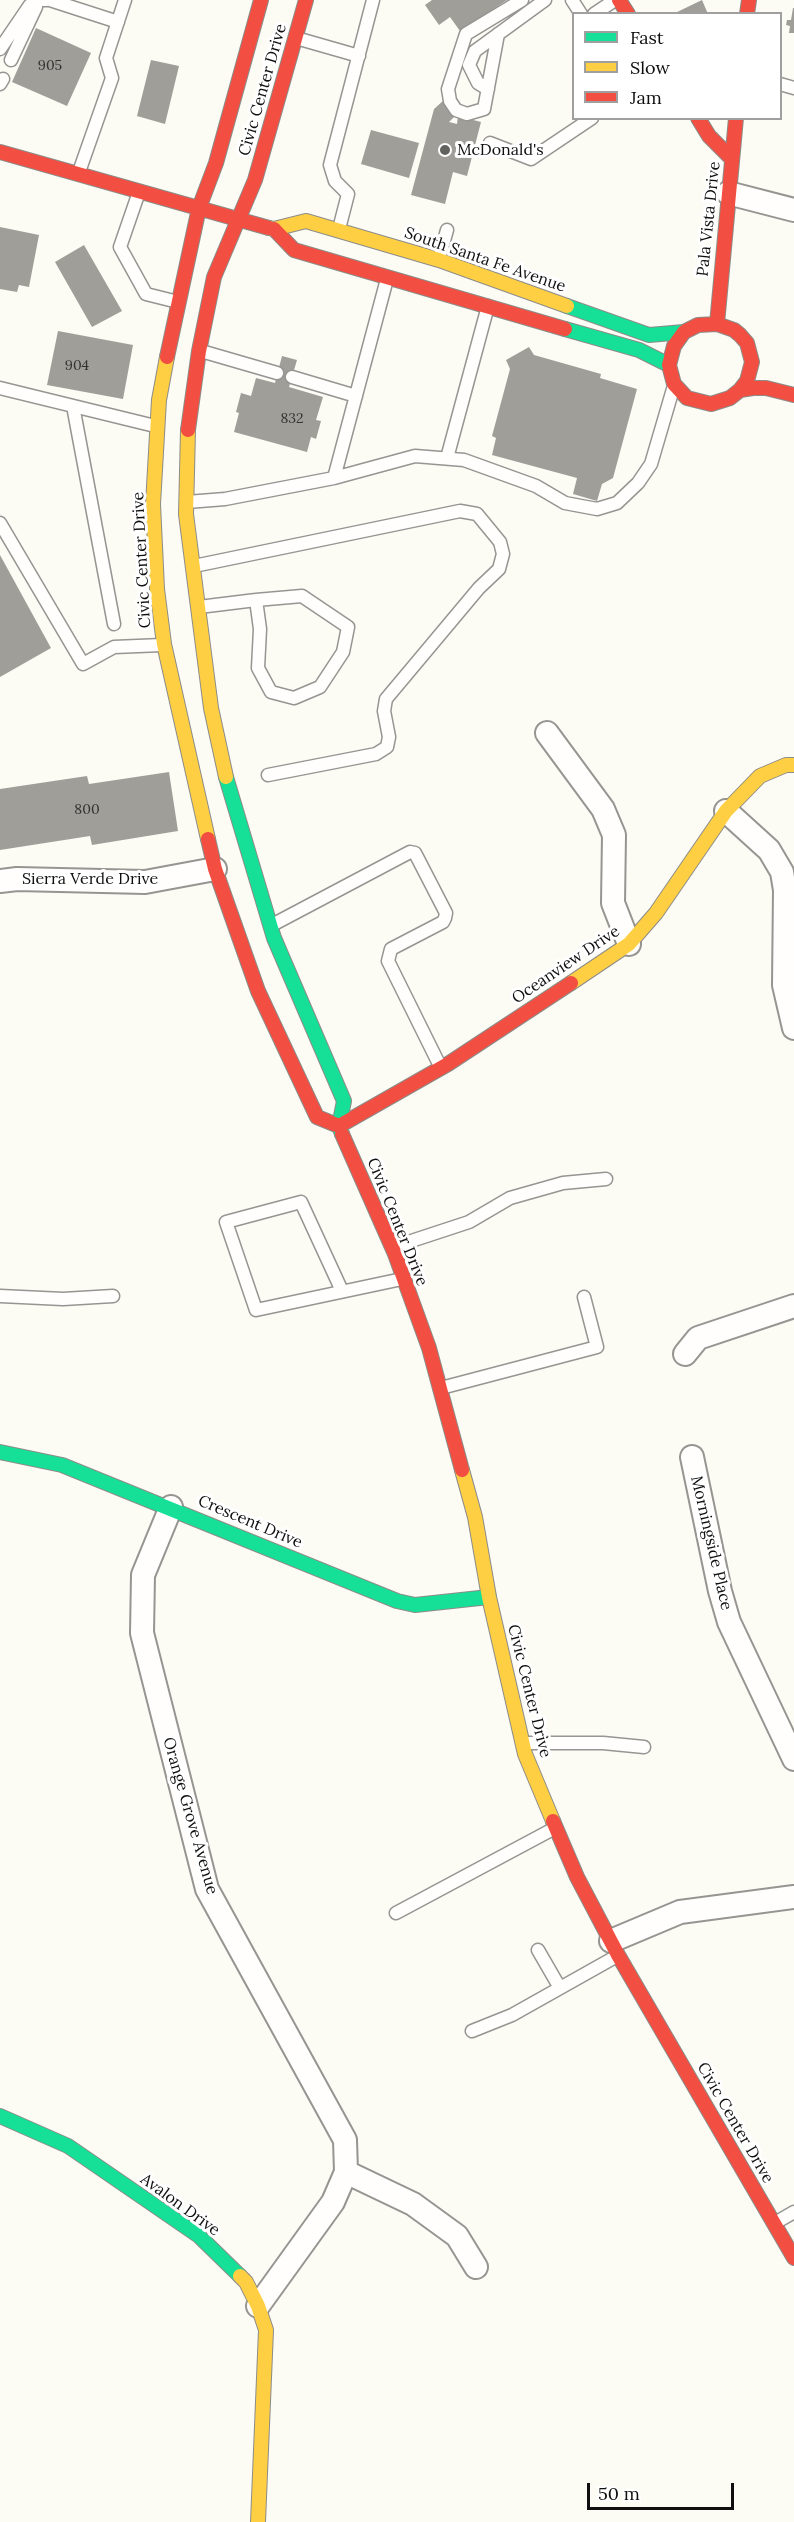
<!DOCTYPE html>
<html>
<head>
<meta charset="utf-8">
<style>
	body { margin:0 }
	#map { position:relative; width:794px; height:2522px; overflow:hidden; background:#fcfbf4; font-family:Lora,serif }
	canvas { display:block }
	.legend { position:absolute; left:572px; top:12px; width:210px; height:108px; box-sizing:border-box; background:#fff; border:2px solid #9f9f9f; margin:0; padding:8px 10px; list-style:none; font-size:18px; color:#0f0f0f }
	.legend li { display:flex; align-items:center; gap:12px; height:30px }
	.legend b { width:30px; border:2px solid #9f9f9f }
	.scale { position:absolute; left:587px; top:2483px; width:147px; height:27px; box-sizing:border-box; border:3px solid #0f0f0f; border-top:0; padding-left:8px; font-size:18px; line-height:21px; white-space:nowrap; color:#0f0f0f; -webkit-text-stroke:4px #fff; paint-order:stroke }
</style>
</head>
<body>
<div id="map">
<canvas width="794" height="2522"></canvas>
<ul class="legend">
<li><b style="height:8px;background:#16e098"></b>Fast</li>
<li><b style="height:8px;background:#ffcf43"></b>Slow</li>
<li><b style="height:8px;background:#f24e42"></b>Jam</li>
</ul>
<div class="scale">50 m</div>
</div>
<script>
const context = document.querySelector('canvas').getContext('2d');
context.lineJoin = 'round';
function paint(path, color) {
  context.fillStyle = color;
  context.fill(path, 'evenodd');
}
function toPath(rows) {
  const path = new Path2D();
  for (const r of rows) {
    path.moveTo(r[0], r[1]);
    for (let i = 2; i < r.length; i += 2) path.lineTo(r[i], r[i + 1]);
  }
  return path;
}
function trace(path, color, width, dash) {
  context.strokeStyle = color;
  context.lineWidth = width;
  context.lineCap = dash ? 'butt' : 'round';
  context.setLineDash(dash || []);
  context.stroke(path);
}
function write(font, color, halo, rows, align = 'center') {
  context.font = font + ' Lora,serif';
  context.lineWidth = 6;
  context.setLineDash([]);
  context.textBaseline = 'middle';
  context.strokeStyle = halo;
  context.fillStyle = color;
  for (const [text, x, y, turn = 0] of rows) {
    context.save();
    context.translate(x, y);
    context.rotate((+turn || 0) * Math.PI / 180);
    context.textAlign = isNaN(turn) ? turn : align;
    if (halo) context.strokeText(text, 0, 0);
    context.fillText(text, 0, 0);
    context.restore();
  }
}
paint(toPath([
	[432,0,507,0,460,31,450,17,439,25,425,5],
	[702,0,708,14,673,14],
	[793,8,794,8,794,33,789,33,790,26,786,25,787,20,791,20],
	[36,28,91,53,67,106,12,82],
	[151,60,179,66,165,124,137,116],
	[444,100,456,115,449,122,457,124,458,116,481,122,467,176,453,172,445,204,411,195,434,109],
	[371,130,419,143,409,178,361,164],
	[0,227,39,235,29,287,19,285,17,292,0,289],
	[84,245,122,311,92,327,55,262],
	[58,331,133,345,123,399,47,385],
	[529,347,534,355,601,374,600,378,637,389,613,478,602,484,597,501,573,494,577,478,492,455,496,438,492,436,510,369,506,360],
	[282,356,297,360,289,387,323,397,316,420,321,421,316,439,311,437,307,452,234,432,239,413,236,412,241,393,251,396,256,378,275,383],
	[0,555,51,648,0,677],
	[169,772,178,831,92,845,90,836,0,850,0,789,87,776,89,784]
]), '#a09e99');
const lane = toPath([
	[50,0,118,22],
	[572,0,581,14],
	[594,14,615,0],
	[498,34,484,109,467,114,456,110,450,101,448,89,466,34,522,0],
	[296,38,359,56],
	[0,49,30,5,39,0,47,0],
	[11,60,36,7],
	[0,84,3,79],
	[780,84,794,88],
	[488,89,478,83,469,65,475,51,545,0],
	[490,143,531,159,592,118],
	[79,172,112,78,106,58,125,0],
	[139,192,120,247,146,294,178,302],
	[339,229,348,194,335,181,330,165,373,0],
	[439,259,447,230],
	[201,351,277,373],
	[292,377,356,396],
	[0,388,155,426],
	[73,406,114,624],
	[447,458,488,306],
	[334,478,387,279],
	[187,502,225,499,334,478,415,456,464,460,536,486,565,503,597,509,617,503,638,483,651,464,673,389],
	[0,523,83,664,114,647,162,645],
	[194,566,460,511,477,514,500,542,503,554,499,569,479,588,386,699,384,711,389,737,387,747,376,754,268,775],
	[199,607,256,600,302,596,348,627,343,652,320,687,294,698,271,692,258,668,260,629,256,600],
	[272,925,410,852,415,853,446,913,445,918,443,922,391,949,388,961,441,1068],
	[393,1247,469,1222,510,1198,563,1183,606,1179],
	[342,1291,301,1202,226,1222,256,1310,402,1279],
	[0,1296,63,1299,113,1296],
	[441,1388,597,1347,584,1297],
	[525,1743,603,1743,644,1747],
	[396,1913,555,1828],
	[538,1950,560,1988],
	[472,2031,512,2015,617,1956],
	[775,2223,794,2212]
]);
const street = toPath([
	[728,193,794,210],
	[547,733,603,809,614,835,613,903,629,944],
	[726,811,769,850,782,872,785,890,784,985,794,1028],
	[0,881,17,879,145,882,215,869],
	[685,1354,698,1338,794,1306],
	[692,1457,720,1591,729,1622,794,1759],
	[171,1507,143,1575,142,1633,207,1889,345,2140,346,2172,333,2202,258,2306],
	[611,1941,680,1912,794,1897],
	[346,2172,413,2204,457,2236,476,2267]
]);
const fast = toPath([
	[567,306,649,335,684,332],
	[565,329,639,350,669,365],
	[226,777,274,938,344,1101,339,1126,342,1134],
	[0,1452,62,1465,397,1601,415,1605,489,1597],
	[0,2116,68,2146,199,2236,240,2276]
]);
const slow = toPath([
	[269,228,274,229,306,221,439,260,567,306],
	[167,357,159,400,153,504,157,589,164,644,208,839],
	[188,430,186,514,211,708,226,777],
	[571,983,629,944,656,913,726,811,760,776,786,765,794,765],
	[462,1470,475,1517,489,1597,525,1754,553,1821],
	[240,2276,246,2282,258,2306,266,2330,258,2522]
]);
const jam = toPath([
	[619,0,628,14],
	[747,14,749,0],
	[698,118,709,136,732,159],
	[0,152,269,228],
	[274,229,294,250,565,329],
	[717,324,736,118],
	[167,357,199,208,216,163,261,0],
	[740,390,747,381,752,362,747,343,740,335,734,330,717,324,698,325,684,332,674,346,669,365,674,384,687,398,711,404,730,398,740,390,753,388,766,388,794,395],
	[188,430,199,351,214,277,255,180,306,0],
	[208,839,215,869,258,991,317,1117,339,1126],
	[339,1126,448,1064,571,983],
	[342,1134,395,1254,429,1348,462,1470],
	[553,1821,577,1877,618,1955,794,2258]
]);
trace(lane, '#969592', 15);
trace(street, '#969592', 26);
trace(fast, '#8c8c89', 16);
trace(slow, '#8c8c89', 16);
trace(jam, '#8c8c89', 16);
trace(lane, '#fffefd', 12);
trace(street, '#fffefd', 22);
trace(fast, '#16e098', 14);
trace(slow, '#ffcf43', 14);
trace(jam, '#f24e42', 14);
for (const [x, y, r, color] of [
	[445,150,6,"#62625f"]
]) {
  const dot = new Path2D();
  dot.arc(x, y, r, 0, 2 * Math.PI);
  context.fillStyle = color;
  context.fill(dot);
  trace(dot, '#fff', 2);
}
write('14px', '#333332', null, [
	["905",50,66],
	["904",77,366],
	["832",292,419],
	["800",87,810]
]);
write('16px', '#0f0f0f', '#fff', [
	["Civic Center Drive",263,90,-74],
	["Pala Vista Drive",709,219,-84],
	["South Santa Fe Avenue",485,260,19],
	["Civic Center Drive",142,560,-93],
	["Sierra Verde Drive",90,879],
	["Oceanview Drive",566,965,-34],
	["Civic Center Drive",397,1222,68],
	["Crescent Drive",250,1522,23],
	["Morningside Place",711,1543,77],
	["Civic Center Drive",529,1691,76],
	["Orange Grove Avenue",190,1816,74],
	["Civic Center Drive",735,2123,60],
	["Avalon Drive",180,2205,36]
]);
write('16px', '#0f0f0f', '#fff', [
	["McDonald's",457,150]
], 'left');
</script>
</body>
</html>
